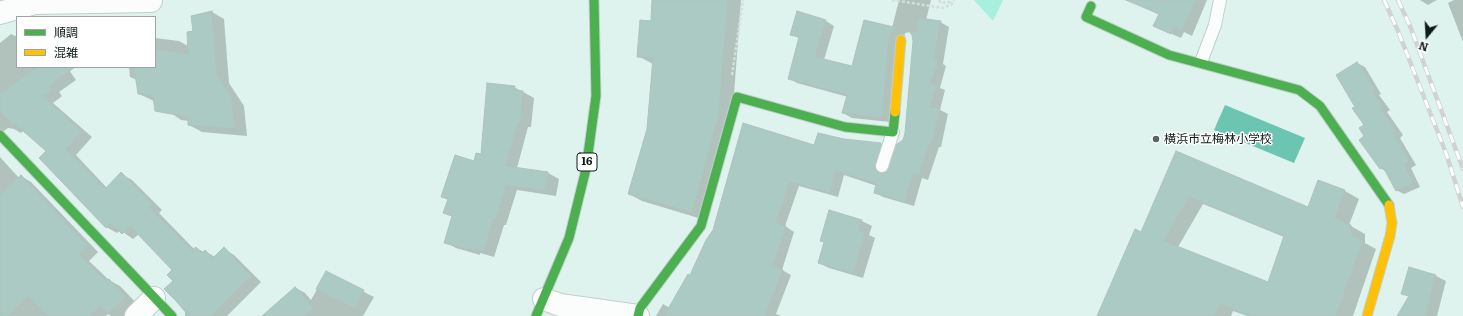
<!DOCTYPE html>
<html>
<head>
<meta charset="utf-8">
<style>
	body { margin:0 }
	#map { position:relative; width:1463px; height:316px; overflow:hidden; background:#def3ed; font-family:Literata,"Noto Sans JP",serif }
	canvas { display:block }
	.legend { position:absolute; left:16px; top:16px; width:140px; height:52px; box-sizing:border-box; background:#fff; border:1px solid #9ea4a2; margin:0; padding:5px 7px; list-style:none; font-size:12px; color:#0c1b17 }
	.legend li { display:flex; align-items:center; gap:8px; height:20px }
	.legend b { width:20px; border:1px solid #9ea4a2 }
	.north { position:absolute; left:1407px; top:16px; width:40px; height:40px; -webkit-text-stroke:3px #fff; paint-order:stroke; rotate:198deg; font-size:11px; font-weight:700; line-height:16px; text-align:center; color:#0c1b17 }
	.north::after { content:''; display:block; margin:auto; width:14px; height:18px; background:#0c1b17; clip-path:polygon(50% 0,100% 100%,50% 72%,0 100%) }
</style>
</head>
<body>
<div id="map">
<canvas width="1463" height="316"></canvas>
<ul class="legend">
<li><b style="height:5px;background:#4caf50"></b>順調</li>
<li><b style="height:5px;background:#ffc107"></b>混雑</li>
</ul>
<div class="north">N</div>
</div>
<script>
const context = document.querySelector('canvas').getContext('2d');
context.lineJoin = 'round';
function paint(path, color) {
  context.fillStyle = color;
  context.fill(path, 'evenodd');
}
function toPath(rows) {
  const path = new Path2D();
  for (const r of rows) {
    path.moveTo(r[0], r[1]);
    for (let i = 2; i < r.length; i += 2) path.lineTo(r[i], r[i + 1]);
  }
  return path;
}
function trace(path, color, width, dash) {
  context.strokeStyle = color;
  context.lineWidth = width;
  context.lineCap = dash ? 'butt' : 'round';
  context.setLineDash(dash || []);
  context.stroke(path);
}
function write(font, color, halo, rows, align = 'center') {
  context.font = font + ' Literata,"Noto Sans JP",serif';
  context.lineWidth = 3;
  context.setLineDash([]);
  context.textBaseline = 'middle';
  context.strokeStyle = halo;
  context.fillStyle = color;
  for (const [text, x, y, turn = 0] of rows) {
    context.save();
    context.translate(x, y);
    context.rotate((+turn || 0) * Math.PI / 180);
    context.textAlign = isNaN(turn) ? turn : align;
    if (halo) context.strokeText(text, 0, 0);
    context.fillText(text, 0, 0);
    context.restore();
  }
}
paint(toPath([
	[974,0,1003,0,993,21]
]), '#a9efdd');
paint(toPath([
	[1225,105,1305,138,1294,163,1214,130]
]), '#6cc5b1');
paint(toPath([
	[653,0,741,0,732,122,705,220,642,201,629,194,648,129,653,64,638,56,652,22],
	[899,0,931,0,926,20,940,22,949,27,943,64,946,66,940,88,945,90,940,110,948,114,941,147,939,147,928,180,922,178,914,206,883,197,875,192,877,186,844,175,838,197,799,186,785,226,794,232,782,270,791,275,776,314,781,316,656,316,663,304,670,308,691,276,815,146,843,140,881,144,890,149,882,175,890,169,906,133,914,41,911,32,905,33,890,122,852,118,843,113,848,97,797,83,789,78,800,39,792,34,826,21,834,26,824,60,853,67,892,28],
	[1155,0,1207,0,1192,36,1184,32,1181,38,1154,26,1159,15,1151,10],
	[1420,0,1437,0,1428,5],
	[1454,0,1463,0,1463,42,1448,3],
	[212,12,224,19,229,83,244,106,247,136,202,132,189,125,189,121,181,120,154,101,139,94,137,80,130,77,129,67,155,67,155,38,179,41,188,46,194,32],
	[11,34,15,36,17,35,17,67,67,67,76,80,59,92,62,96,53,103,92,137,76,155,107,188,121,174,132,180,162,210,159,213,194,249,196,248,204,252,205,251,215,257,224,249,234,255,261,282,227,316,185,316,185,312,166,290,174,281,174,270,139,234,133,239,120,230,117,233,106,227,47,151,24,130,21,133,14,129,8,128,0,134,0,43],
	[1357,63,1365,67,1381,94,1379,95,1390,110,1387,112,1403,135,1400,138,1416,165,1411,168,1420,187,1404,194,1396,190,1386,172,1381,168,1366,136,1366,125,1356,107],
	[514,87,534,98,531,127,528,127,517,168,548,173,559,179,556,196,517,190,506,225,504,225,494,257,480,253,480,255,456,248,445,242,453,217,444,213,448,200,442,196,482,155],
	[1176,153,1309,208,1319,182,1345,191,1359,199,1349,225,1365,234,1365,243,1376,249,1353,316,1247,316,1233,311,1231,316,1099,316,1141,233],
	[1203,204,1284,237,1268,283,1178,247],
	[0,157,19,178,21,176,31,182,98,252,89,261,109,280,120,286,142,309,136,316,111,316,108,314,106,316,0,316],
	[830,211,862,221,872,226,869,235,875,238,863,278,829,268,819,263,825,242],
	[1409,268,1436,276,1446,281,1437,316,1399,316,1409,297,1402,293],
	[326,273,374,297,363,316,279,316,296,288,305,293,311,300]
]), '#0003');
const building = toPath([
	[652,0,728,0,719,114,692,213,628,194,647,129,653,58,637,57,640,20,651,21,652,0],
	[1126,0,1196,0,1182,31,1174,27,1171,34,1153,26,1159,14,1126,0],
	[212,11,217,75,232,98,235,129,188,125,188,117,155,111,153,96,138,94,134,67,155,67,155,49,188,54,187,32,193,31,191,16,212,11],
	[797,11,826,20,815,57,852,66,864,20,898,28,891,33,889,39,882,118,842,113,847,95,788,79,799,37,790,35,797,11],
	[919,18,941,21,934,59,938,60,931,83,937,85,931,107,940,108,932,143,930,143,919,176,913,174,905,202,874,193,876,184,836,171,830,193,790,182,776,223,786,226,773,266,783,270,765,316,664,316,688,274,690,275,706,240,713,230,743,123,814,145,818,133,844,139,881,143,875,167,880,173,887,171,897,144,903,140,905,133,913,41,912,35,909,31,916,32,919,18],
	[1357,62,1375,89,1372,91,1383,106,1380,108,1396,131,1393,133,1409,161,1404,164,1413,183,1396,191,1383,167,1380,169,1359,140,1364,136,1359,128,1364,125,1352,108,1355,107,1336,75,1357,62],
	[37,67,75,67,49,86,52,90,43,96,82,131,66,149,105,189,121,172,153,204,149,207,192,250,196,247,202,253,205,250,213,258,224,247,251,276,211,316,191,316,164,289,173,281,167,275,172,270,130,226,122,234,111,223,106,228,39,158,46,151,15,124,13,125,0,111,0,94,37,67],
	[487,83,515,86,514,90,523,91,521,122,518,122,506,166,548,172,546,191,506,185,496,220,493,219,484,252,470,248,469,250,444,243,452,216,443,213,448,199,441,197,455,155,474,161,476,153,481,154,487,83],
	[1176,151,1308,207,1318,180,1345,190,1335,218,1351,225,1352,235,1363,241,1336,316,1250,316,1220,304,1215,316,1097,316,1135,229,1141,232,1176,151],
	[1189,197,1284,236,1268,282,1164,241,1189,197],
	[21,175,88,246,79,254,106,281,109,279,126,297,108,314,100,306,90,316,48,316,28,296,8,316,0,316,0,195,21,175],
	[829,210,862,220,859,230,865,232,854,274,818,263,824,242,820,241,829,210],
	[1409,267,1436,275,1426,316,1397,316,1409,296,1401,294,1409,267],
	[326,271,364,290,355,309,316,289,326,271],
	[295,287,314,308,305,316,262,316,295,287]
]);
paint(building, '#abcac3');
trace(building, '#b0c1bc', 1);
const lane = toPath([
	[1201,62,1215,25,1220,0],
	[882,166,893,132]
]);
const street = toPath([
	[0,13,35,3,151,1],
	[544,299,560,305,638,316],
	[136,316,154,298]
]);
const fast = toPath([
	[1091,6,1086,17,1169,55,1299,90,1320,106,1389,205],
	[0,135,172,316],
	[536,316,569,238,586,169,596,96,594,0],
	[638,316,640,308,701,226,737,97,845,127,893,132,895,112]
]);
const slow = toPath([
	[895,112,901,40],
	[1367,316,1390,236,1392,223,1389,205]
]);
trace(lane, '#c0d0cb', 14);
trace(street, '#c0d0cb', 24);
trace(fast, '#c0d0cb', 11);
trace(slow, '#c0d0cb', 11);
trace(toPath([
	[892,0,943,8,952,4,954,0],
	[939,0,941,3,950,2,950,0],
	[732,75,743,0]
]), '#d6dcda', 2.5, [3, 2]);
trace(lane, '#fafdfc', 12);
trace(street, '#fafdfc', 22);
trace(fast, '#4caf50', 9);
trace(slow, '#ffc107', 9);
const rail = toPath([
	[1384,0,1398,31,1446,153,1463,207],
	[1398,0,1410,26,1463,169]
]);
trace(rail, '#cfd4d3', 4.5);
trace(rail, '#fff', 3, [9]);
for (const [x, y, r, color] of [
	[1156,139,4,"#566762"]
]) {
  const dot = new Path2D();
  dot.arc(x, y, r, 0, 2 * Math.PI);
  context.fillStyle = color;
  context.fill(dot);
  trace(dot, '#fff', 1.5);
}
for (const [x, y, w] of [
	[587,162,20]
]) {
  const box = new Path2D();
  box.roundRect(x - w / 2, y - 9, w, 18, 3);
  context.fillStyle = '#fff';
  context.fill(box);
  trace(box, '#0c1b17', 1);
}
write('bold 11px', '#0c1b17', null, [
	["16",587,162]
]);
write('12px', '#0c1b17', '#fff', [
	["横浜市立梅林小学校",1164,139]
], 'left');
</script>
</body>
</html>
